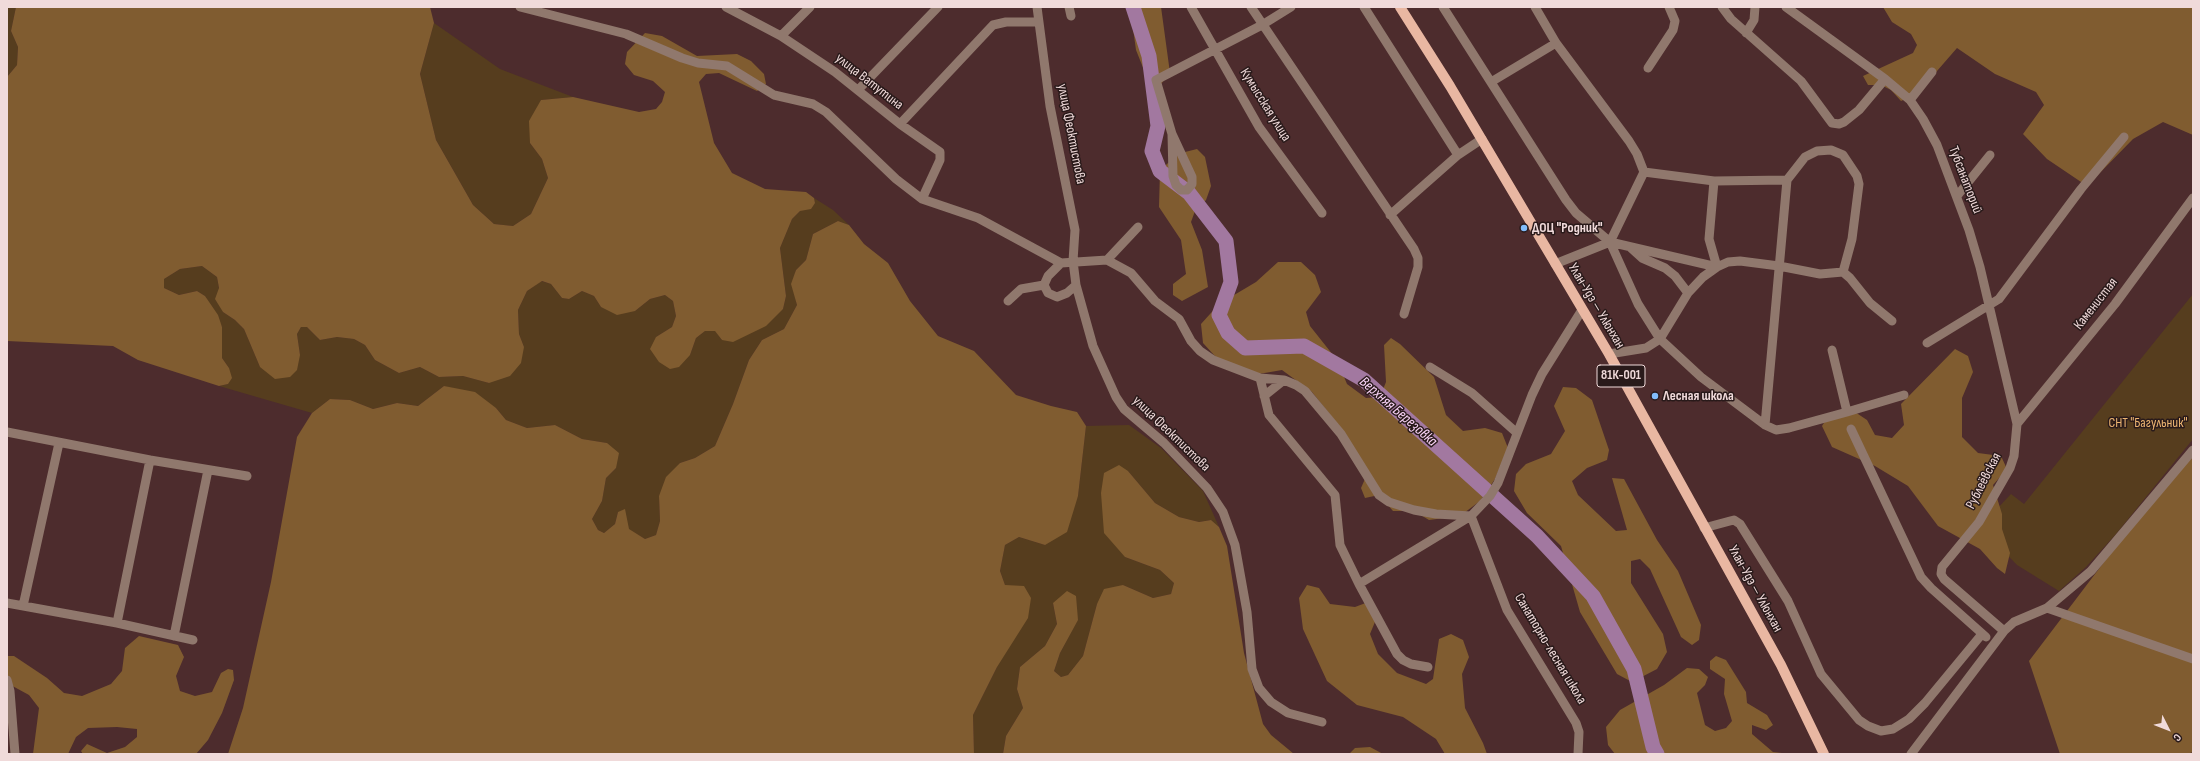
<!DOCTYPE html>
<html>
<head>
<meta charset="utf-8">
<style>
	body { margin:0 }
	#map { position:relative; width:2200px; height:761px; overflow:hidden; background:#4d2c2d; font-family:"Sofia Sans Condensed",sans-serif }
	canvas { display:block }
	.frame { position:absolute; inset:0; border:8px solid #f0dada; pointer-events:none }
	.north { position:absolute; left:2148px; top:709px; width:40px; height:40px; -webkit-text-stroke:3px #291a1a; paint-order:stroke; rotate:132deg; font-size:11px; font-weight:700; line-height:16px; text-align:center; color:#f0dada }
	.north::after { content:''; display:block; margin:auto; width:14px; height:18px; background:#f0dada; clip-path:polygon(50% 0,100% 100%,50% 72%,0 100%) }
</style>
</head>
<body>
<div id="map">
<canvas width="2200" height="761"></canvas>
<div class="frame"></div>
<div class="north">С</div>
</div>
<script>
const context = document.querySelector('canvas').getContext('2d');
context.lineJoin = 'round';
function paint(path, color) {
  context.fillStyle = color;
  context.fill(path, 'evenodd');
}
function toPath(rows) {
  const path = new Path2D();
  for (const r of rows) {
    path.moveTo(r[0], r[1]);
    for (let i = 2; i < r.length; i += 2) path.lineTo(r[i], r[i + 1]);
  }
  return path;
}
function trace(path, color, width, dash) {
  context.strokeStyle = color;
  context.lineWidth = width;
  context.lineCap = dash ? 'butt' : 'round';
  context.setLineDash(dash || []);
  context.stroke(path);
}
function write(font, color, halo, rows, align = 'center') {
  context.font = font + ' "Sofia Sans Condensed",sans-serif';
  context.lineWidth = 3;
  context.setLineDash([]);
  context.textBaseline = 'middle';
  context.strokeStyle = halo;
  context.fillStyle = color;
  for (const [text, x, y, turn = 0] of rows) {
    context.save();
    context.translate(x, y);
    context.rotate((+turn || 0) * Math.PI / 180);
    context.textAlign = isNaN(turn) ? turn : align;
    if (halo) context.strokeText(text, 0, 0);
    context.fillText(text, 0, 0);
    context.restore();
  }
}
paint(toPath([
	[7,7,16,7,11,31,18,47,17,65,7,77],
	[434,23,500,69,573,97,541,100,530,143,542,159,548,178,531,214,513,226,494,224,473,205,436,140,420,74],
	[814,198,833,210,849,225,838,221,813,234,806,260,796,270,792,284,797,305,784,329,762,340,749,360,733,404,715,446,695,458,680,463,659,496,660,521,656,535,645,539,628,529,618,512,615,524,604,533,598,530,592,519,602,501,606,478,616,468,607,443,582,439,555,425,527,428,506,420,496,408,444,386,418,406,397,403,373,409,350,400,330,399,312,413,219,386,228,384,229,368,222,358,222,327,205,296,197,291,179,295,164,288,164,279,180,269,202,266,217,277,223,312,235,320,244,329,260,367,300,355,297,334,301,327,307,327,320,340,337,337,354,339,365,345,375,360,399,373,420,367,439,377,463,376,489,383,524,347,519,334,518,310,527,291,541,281,551,284,562,298,569,299,582,291,594,296,601,307,635,311,650,299,665,295,673,301,676,316,672,327,656,337,690,355,696,338,705,331,715,330,722,340,783,309,786,296,780,248,792,219,800,211,815,203],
	[2193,294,2193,439,2116,534,2086,567,2059,591,2017,565,1980,527,2011,494,2024,504],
	[1129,425,1161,448,1203,491,1219,527,1211,520,1199,522,1179,517,1155,503,1128,471,1125,557,1160,570,1174,583,1171,594,1153,598,1123,585,1097,604,1083,656,1068,675,1061,677,1054,671,1060,653,1078,619,1053,603,1057,624,1045,646,1020,667,1017,689,1023,708,1006,736,1003,754,974,754,973,715,997,667,1005,585,1000,571,1005,545,1019,537,1045,545,1078,496,1086,426]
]), '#563d1e');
paint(toPath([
	[16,7,430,7,434,23,420,74,436,140,473,205,494,224,513,226,531,214,548,178,542,159,530,143,529,121,541,100,573,97,639,112,656,109,662,102,665,92,653,81,634,75,625,64,627,52,645,33,662,36,697,56,737,54,751,61,764,74,766,84,757,91,719,73,706,74,699,82,714,143,732,173,765,189,806,192,814,198,815,203,811,209,800,211,792,219,780,248,786,296,783,309,766,326,733,342,722,340,715,331,705,331,696,338,690,355,679,367,670,369,659,362,650,349,656,337,672,327,676,316,673,301,665,295,650,299,635,311,617,315,601,307,594,296,582,291,569,299,562,298,551,284,542,281,527,291,518,310,519,334,524,347,521,363,510,376,489,383,463,376,439,377,420,367,399,373,375,360,365,345,354,339,337,337,320,340,307,327,301,327,297,334,300,355,297,370,290,377,275,379,260,367,244,329,235,320,223,312,215,299,219,288,217,277,202,266,180,269,164,279,164,288,179,295,197,291,205,296,218,315,222,327,222,358,229,368,232,378,228,384,219,386,138,360,113,346,7,341,7,77,17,65,18,47,11,31],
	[1130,7,1161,7,1170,73,1161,84,1148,80,1136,50],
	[1883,7,2193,7,2193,135,2163,122,2133,139,2087,186,2047,159,2023,134,2044,105,2036,92,1995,74,1957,48,1917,94,1901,101,1891,90,1881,85,1868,85,1863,76,1913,53,1917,45,1911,34,1892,22],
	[1197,149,1205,157,1211,186,1206,200,1195,211,1191,222,1202,250,1208,287,1182,301,1173,295,1173,284,1186,274,1181,240,1159,207,1160,171,1177,154],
	[838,221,849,225,864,244,888,263,910,301,938,336,974,351,1016,395,1051,406,1077,412,1086,426,1078,496,1067,532,1045,545,1019,537,1005,545,1000,571,1005,585,1024,586,1031,598,1028,618,997,667,973,715,974,754,228,754,243,708,271,582,297,437,312,413,330,399,350,400,373,409,397,403,418,406,444,386,475,392,496,408,506,420,527,428,555,425,582,439,607,443,619,453,616,468,606,478,602,501,592,519,598,530,604,533,615,524,618,512,625,509,629,529,645,539,656,535,660,521,659,496,666,477,680,463,695,458,715,446,733,404,749,360,762,340,784,329,797,305,791,284,796,270,806,260,813,234],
	[1278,262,1301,262,1315,275,1321,292,1306,312,1310,326,1337,360,1347,384,1366,398,1380,397,1386,382,1384,345,1391,338,1400,344,1434,377,1446,415,1463,431,1485,428,1502,433,1508,448,1495,479,1480,501,1460,516,1429,520,1414,511,1393,511,1379,495,1365,498,1361,488,1368,472,1344,432,1312,392,1282,370,1253,375,1224,366,1203,343,1201,324,1219,304,1256,282],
	[1955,349,1968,356,1973,372,1962,398,1962,437,1978,453,2001,456,2007,469,1993,485,2002,514,2002,529,2010,553,2005,574,1997,568,1980,549,1938,526,1908,486,1875,466,1832,447,1822,426,1829,415,1849,408,1867,420,1875,435,1892,438,1904,425,1901,404],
	[1563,387,1576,388,1592,400,1609,450,1607,460,1587,468,1572,481,1578,495,1616,531,1627,530,1612,478,1624,479,1657,540,1678,571,1701,625,1699,640,1692,645,1681,637,1650,569,1640,559,1631,561,1631,583,1663,634,1667,652,1657,669,1632,682,1617,674,1580,612,1561,546,1527,513,1514,491,1516,474,1526,464,1551,454,1565,431,1554,406],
	[2193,451,2193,752,2187,754,2060,754,2029,661,2136,520],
	[1119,465,1128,471,1155,503,1179,517,1199,522,1211,520,1219,527,1227,546,1244,653,1263,724,1271,735,1294,754,1003,754,1006,736,1023,708,1017,689,1020,667,1045,646,1057,624,1053,603,1067,591,1076,596,1078,620,1060,653,1054,671,1061,677,1068,675,1083,656,1097,604,1104,589,1123,585,1153,598,1171,594,1174,583,1160,570,1125,557,1104,533,1101,493,1104,473],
	[1307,585,1319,588,1330,604,1355,607,1371,601,1377,617,1370,634,1378,654,1397,673,1426,684,1433,679,1439,639,1451,634,1463,640,1469,657,1462,674,1465,708,1483,743,1487,754,1445,754,1436,739,1403,717,1357,705,1327,681,1303,629,1299,598],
	[139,636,178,645,184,657,176,676,180,691,195,696,212,692,221,673,228,669,233,670,234,680,222,713,208,740,196,754,83,754,81,751,87,744,107,753,125,747,137,737,137,729,117,727,88,728,76,737,68,754,33,754,39,708,29,695,7,683,7,656,14,656,47,678,64,693,82,696,111,684,122,671,125,648],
	[1716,656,1726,660,1746,692,1747,703,1767,715,1773,725,1766,730,1752,725,1752,734,1773,752,1791,754,1615,754,1608,745,1606,727,1620,710,1664,685,1687,668,1699,669,1708,677,1705,685,1697,693,1705,725,1715,731,1726,728,1732,721,1724,694,1725,679,1710,669,1710,661],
	[1370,747,1383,754,1349,754,1355,748]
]), '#805c30');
trace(toPath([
	[1133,7,1149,56,1158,126,1152,151,1160,171,1189,193,1226,241,1231,282,1219,315,1228,333,1245,348,1304,346,1364,380,1537,536,1593,596,1634,669,1653,747,1657,754]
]), '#a278a0', 15);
trace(toPath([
	[520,7,626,34,682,58,698,63,727,66,774,95,813,104,826,112,896,179,922,199,978,218,1061,263,1107,260,1138,227],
	[726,7,781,36,835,72,900,124,993,25,1006,22,1038,22],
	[1037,7,1050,106,1075,230,1073,261,1076,285,1093,346,1116,397,1124,409,1164,443,1207,488,1223,512,1235,545,1247,612,1252,669,1259,688,1271,702,1288,713,1322,722],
	[1069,7,1071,16],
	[1191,7,1259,127,1322,213],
	[1251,7,1414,249,1418,258,1418,267,1404,314],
	[1364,7,1458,155],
	[1443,7,1566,200,1576,213,1610,242,1638,304,1660,339,1701,377,1765,425,1776,430,1789,428,1847,412,1904,395],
	[1535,7,1556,43,1629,141,1637,154,1644,172],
	[1722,7,1731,19,1801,81,1832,123,1839,124,1844,122,1859,110,1885,79],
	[1786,7,1885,79,1910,100,1923,119,1937,145,1969,230,1980,267,2017,424,2014,456,2010,468,1979,522,1942,567,1941,574,1944,579,2004,631],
	[1746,33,1754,20,1755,7],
	[781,36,810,7],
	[1648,68,1673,30,1675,21,1669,7],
	[1491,82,1556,43],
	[858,90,938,7],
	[1910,100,1932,72],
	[900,124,940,152,940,160,922,199],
	[1172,134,1192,177,1192,184,1187,190,1181,190,1176,185,1173,176,1172,134,1156,80,1262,25,1291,7],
	[1714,181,1709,239,1717,267],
	[1957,196,1990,155],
	[1390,215,1458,155,1482,139],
	[1610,242,1644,172,1714,181,1787,180],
	[1631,248,1642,258,1665,268,1675,276,1688,293],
	[1107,260,1131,273,1155,301,1179,319,1191,341,1200,351,1213,360,1260,378,1284,380,1296,385,1305,391,1341,434,1379,495,1389,502,1414,510,1436,514,1471,516],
	[1061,263,1048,276,1044,285,1048,293,1057,297,1067,293,1076,285],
	[1555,264,1610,242,1717,267],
	[1008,301,1021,289,1044,285],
	[1927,343,1999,299,2081,189,2124,137],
	[1832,350,1847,412],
	[1609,354,1646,348,1660,339,1688,293,1703,277,1717,267,1728,262,1740,261,1779,266,1820,274,1843,272],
	[1430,367,1472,393,1517,433],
	[1260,378,1269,415,1335,495,1340,545,1359,584,1471,516],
	[1264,396,1284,380],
	[2017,424,2115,304,2193,198],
	[1765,425,1787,180,1805,157,1817,151,1831,150,1843,155,1857,176,1859,184,1852,239,1843,272,1850,278,1870,303,1892,321],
	[1851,429,1921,577,1931,588,1986,637],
	[7,432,150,460,247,476],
	[1704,528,1730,521,1734,520,1740,524,1788,601,1821,674,1859,720,1868,726,1881,731,1893,729,1909,719,1925,703,1982,634],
	[1359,584,1397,654,1403,660,1411,664,1428,667],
	[7,603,117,623,193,640],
	[23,606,59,443],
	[2047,608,2091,571,2193,450],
	[117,623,150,460],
	[174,636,208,470],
	[7,680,10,691,15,754],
	[1578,754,1579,732,1576,723,1507,610,1471,516,1490,496,1498,483,1532,395,1542,374,1582,310],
	[1911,754,2004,631,2014,622,2047,608,2193,659]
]), '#90786d', 9);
trace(toPath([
	[1400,7,1450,86,1609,354,1781,665,1824,754]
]), '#e9b7a2', 10);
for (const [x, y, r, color] of [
	[1524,228,4,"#82bcfa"],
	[1655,396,4,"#82bcfa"]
]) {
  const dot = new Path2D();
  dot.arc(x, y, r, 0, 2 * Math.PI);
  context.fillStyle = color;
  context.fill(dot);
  trace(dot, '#291a1a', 1.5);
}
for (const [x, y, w] of [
	[1621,376,48]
]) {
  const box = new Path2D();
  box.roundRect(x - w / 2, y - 11, w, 22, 3);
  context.fillStyle = '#291a1a';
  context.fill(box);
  trace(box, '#f0dada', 1);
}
write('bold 13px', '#f0dada', null, [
	["81К-001",1621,376]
]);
write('14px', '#f0dada', '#291a1a', [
	["улица Ватутина",869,82,38],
	["Кумысская улица",1265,105,58],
	["улица Феоктистова",1071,134,79],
	["Тубсанаторий",1965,180,69],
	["Каменистая",2096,304,-52],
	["Улан-Удэ — Улюнхан",1596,306,59],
	["улица Феоктистова",1171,434,44],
	["Рублеёвская",1984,481,-63],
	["Улан-Удэ — Улюнхан",1755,589,61],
	["Санаторно-лесная школа",1550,649,59]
]);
write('bold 14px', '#f0dada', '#291a1a', [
	["ДОЦ \"Родник\"",1532,228],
	["Лесная школа",1663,396]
], 'left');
write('14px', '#edb572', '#291a1a', [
	["СНТ \"Багульник\"",2148,423]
]);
write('italic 15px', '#fcd6fa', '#291a1a', [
	["Верхняя Березовка",1398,412,41]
]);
</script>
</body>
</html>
